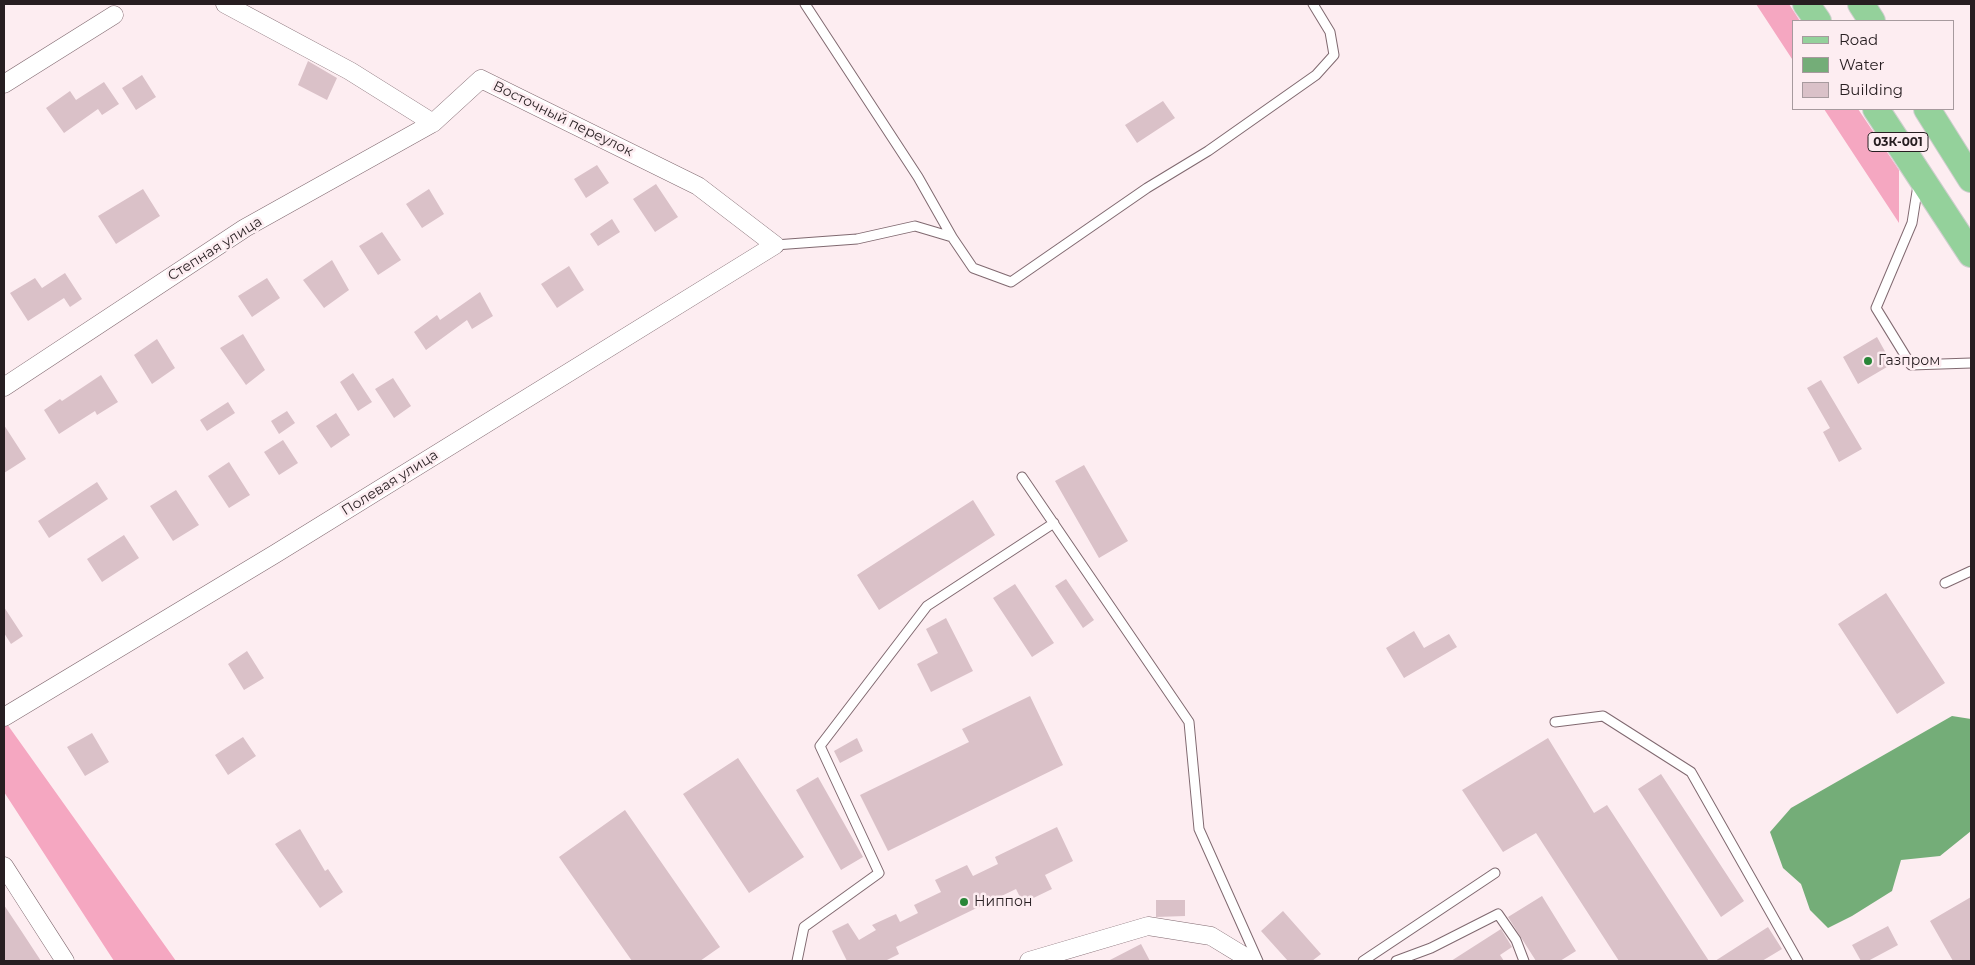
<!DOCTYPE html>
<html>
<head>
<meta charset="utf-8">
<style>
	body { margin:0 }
	#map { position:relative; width:1975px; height:965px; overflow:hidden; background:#fdedf1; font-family:Montserrat,sans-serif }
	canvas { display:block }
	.frame { position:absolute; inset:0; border:5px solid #271e21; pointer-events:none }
	.legend { position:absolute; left:1792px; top:20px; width:162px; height:90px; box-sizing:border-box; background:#fdedf1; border:1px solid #a79a9e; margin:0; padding:6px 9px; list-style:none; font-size:15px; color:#271e21 }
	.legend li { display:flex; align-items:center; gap:10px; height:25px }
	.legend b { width:25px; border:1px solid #a79a9e }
</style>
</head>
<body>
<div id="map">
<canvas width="1975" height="965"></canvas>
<div class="frame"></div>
<ul class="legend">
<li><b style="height:6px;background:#94d19b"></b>Road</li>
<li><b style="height:14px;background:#74ad78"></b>Water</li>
<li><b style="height:14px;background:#dac1c8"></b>Building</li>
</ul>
</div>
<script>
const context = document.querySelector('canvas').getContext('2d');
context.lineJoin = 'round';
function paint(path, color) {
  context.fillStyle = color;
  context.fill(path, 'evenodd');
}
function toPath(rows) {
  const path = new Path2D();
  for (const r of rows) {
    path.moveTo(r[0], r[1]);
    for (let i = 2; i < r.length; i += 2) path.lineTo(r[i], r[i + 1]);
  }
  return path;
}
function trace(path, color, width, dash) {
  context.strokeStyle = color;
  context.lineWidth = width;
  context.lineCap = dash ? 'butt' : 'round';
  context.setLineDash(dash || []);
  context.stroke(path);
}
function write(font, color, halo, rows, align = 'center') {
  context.font = font + ' Montserrat,sans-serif';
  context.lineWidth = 5;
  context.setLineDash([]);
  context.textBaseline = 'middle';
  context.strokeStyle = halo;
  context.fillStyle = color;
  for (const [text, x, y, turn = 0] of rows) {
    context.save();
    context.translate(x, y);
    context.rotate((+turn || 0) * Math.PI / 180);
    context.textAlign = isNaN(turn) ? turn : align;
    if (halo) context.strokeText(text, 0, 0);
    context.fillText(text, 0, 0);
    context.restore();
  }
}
paint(toPath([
	[1756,4,1789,4,1800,21,1794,21,1794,62],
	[1824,109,1858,109,1899,170,1899,223],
	[7,724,176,961,114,961,4,792,4,726]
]), '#f5a7c1');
paint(toPath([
	[1952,716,1971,719,1971,831,1940,856,1901,860,1892,891,1852,916,1828,928,1810,910,1801,884,1783,868,1770,832,1791,808]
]), '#74ad78');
paint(toPath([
	[308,61,337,78,327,100,298,85],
	[142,75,156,97,136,110,122,88],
	[104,82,119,104,102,115,98,109,64,133,46,108,70,91,76,100],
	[1163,101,1175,118,1137,143,1125,125],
	[597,165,609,183,586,198,574,179],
	[656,184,678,217,655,232,633,199],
	[143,189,160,216,116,244,98,216],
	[429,189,444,214,422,228,406,204],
	[612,219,620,232,598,246,590,234],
	[382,232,401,260,378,275,359,246],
	[332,260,349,290,324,308,303,280],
	[569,266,584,290,557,308,541,284],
	[65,273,82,299,70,307,64,298,28,321,10,293,35,278,42,288],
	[267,278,280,298,252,317,238,296],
	[480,292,493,316,472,329,467,320,426,350,414,332,437,315,440,320],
	[243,334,265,370,246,385,220,348],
	[1877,337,1892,364,1858,384,1843,357],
	[157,339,175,368,152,384,134,355],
	[353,373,372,402,358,411,340,382],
	[101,375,118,402,97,415,95,411,59,434,44,410,60,399,62,401],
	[393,378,411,406,394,418,375,389],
	[1821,380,1862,449,1839,462,1823,432,1830,428,1807,388],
	[228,402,235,413,207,431,200,420],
	[287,411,295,423,279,434,271,421],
	[336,413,350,435,331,448,316,426],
	[4,425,26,459,4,473],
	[283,440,298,463,279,475,264,452],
	[229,462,250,495,229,508,208,476],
	[1084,465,1128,541,1099,558,1055,481],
	[97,482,108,499,49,538,38,521],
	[176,490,199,525,173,541,150,506],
	[973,500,995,535,879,610,857,575],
	[124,535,139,558,102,582,87,559],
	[1066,579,1094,620,1083,628,1055,586],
	[1015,584,1054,643,1032,657,993,598],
	[1886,593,1945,683,1897,714,1838,624],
	[4,607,23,636,11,644,4,633],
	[946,618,973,671,931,692,917,664,938,653,926,629],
	[1414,631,1424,648,1449,634,1457,647,1404,678,1386,648],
	[247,651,264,678,244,690,228,664],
	[1030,696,1063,765,888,851,860,795,969,742,962,729],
	[92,733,109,762,85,776,67,747],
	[243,737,256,756,228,775,215,755],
	[857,738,863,751,840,763,834,751],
	[1548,738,1594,813,1607,805,1709,961,1619,961,1536,833,1503,852,1462,790],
	[738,758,804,857,749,893,683,794],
	[1661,774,1744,901,1721,917,1638,789],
	[818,777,863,857,841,870,796,790],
	[625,810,720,947,700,961,632,961,559,857],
	[1057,827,1073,861,1045,875,1052,889,1023,903,1016,889,896,947,899,954,885,961,847,961,832,931,848,923,859,940,876,930,872,925,896,914,900,922,918,913,914,905,941,892,935,880,967,865,973,876,998,864,995,857],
	[300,829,325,871,328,869,343,892,320,908,275,844],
	[1542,896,1576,951,1560,961,1536,961,1508,917],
	[1971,897,1971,961,1953,961,1930,921],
	[1156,900,1185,900,1185,916,1156,917],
	[4,905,22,932,41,961,4,961],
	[1283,911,1321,954,1312,961,1288,961,1261,931],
	[1888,926,1898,945,1868,961,1861,961,1852,945],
	[1768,927,1782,949,1762,961,1715,961],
	[1501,929,1512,947,1500,955,1504,961,1451,961],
	[1141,944,1150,961,1108,961]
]), '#dac1c8');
const service = toPath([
	[805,4,918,177,952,237],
	[1918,185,1912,223,1876,308,1911,365,1971,363],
	[775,245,857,239,915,226,952,237,973,268,1011,282,1147,188,1208,151,1316,75,1334,55,1330,32,1313,4],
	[1022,477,1189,722,1199,829,1258,961],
	[1945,583,1971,571],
	[1555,722,1603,716,1691,772,1798,961],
	[797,961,804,927,879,873,820,746,927,606,1054,523],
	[1363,961,1495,873],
	[1396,961,1431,948,1498,914,1516,940,1524,961]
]);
const minor = toPath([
	[4,84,114,15],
	[4,387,245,228,433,123],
	[4,717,275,554,775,245,698,186,481,79,433,123,350,71,225,4],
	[4,866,65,961],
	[1029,961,1148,926,1211,936,1252,961]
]);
const primary = toPath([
	[1806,4,1818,21],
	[1861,4,1872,21],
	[1876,109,1971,254],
	[1927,109,1971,179]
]);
trace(service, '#806970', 11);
trace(minor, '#806970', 19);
trace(primary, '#cfcece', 28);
trace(service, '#fff', 9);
trace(minor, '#fff', 18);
trace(primary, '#94d19b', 26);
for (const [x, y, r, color] of [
	[1868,361,5,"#298638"],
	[964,902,5,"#298638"]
]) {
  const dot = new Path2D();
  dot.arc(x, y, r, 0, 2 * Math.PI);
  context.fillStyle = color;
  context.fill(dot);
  trace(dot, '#fdedf1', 2);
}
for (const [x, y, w] of [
	[1898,142,60]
]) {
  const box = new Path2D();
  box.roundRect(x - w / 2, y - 9.5, w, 19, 4);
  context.fillStyle = '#fdedf1';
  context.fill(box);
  trace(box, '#271e21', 1);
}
write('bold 12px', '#271e21', null, [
	["03К-001",1898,142]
]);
write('14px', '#271e21', '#fdedf1', [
	["Восточный переулок",563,119,26],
	["Степная улица",215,249,-32],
	["Полевая улица",390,483,-32]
]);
write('14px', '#271e21', '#fdedf1', [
	["Газпром",1878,361],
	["Ниппон",974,902]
], 'left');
</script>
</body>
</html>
